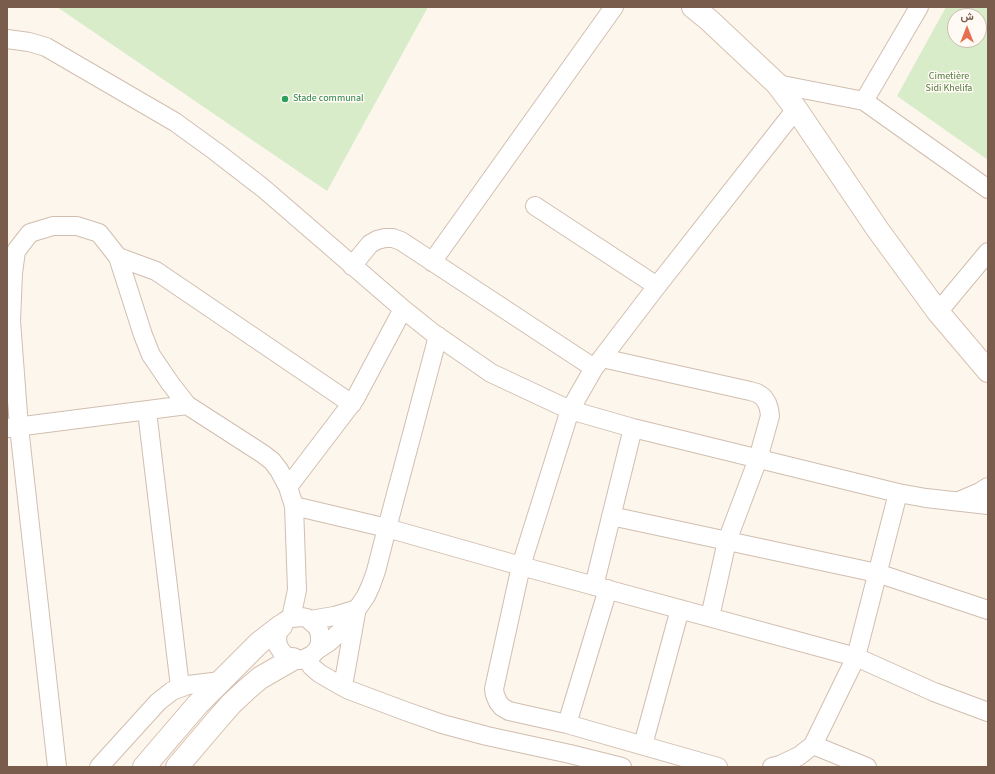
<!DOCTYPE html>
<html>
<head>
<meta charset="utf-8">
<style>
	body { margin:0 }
	#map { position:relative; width:995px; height:774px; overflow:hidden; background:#fdf6ec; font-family:"Source Sans 3",Vazirmatn,sans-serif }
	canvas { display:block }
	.frame { position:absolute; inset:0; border:8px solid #7a5c4d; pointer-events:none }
	.north { position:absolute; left:947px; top:8px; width:40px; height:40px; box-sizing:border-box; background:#fffaf3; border:1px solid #cabbb1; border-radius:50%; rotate:0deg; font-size:11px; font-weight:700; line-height:16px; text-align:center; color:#7a5c4d }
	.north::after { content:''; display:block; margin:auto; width:14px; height:18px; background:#e76f51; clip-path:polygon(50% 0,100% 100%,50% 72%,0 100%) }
</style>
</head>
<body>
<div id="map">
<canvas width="995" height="774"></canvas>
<div class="frame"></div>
<div class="north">ش</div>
</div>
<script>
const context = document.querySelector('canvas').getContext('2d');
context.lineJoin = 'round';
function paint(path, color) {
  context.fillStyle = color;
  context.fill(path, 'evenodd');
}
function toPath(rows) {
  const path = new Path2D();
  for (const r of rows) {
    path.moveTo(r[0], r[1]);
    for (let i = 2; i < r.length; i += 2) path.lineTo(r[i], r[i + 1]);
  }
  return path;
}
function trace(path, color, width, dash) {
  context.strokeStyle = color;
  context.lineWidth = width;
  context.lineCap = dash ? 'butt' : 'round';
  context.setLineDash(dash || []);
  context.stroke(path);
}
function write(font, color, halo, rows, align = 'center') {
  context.font = font + ' "Source Sans 3",sans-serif';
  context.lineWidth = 3;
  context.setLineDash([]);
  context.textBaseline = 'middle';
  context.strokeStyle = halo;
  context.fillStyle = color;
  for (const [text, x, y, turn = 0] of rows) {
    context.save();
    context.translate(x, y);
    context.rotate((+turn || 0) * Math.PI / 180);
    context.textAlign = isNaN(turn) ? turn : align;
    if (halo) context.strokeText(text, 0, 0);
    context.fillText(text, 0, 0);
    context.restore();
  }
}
paint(toPath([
	[57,7,428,7,327,191],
	[946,7,988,7,988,160,897,96],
	[955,16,979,16,979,40,955,40]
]), '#d8ecc9');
const street = toPath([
	[7,39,29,42,46,47,175,122,215,151,263,188,403,309,433,333,491,373,570,410,633,428,898,493,926,498,988,505],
	[777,84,864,101,988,189],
	[864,101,919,7],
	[535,206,657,286],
	[118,257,156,271,352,404],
	[432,262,614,7],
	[352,266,370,244,377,240,385,238,393,238,401,241,594,368],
	[938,312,988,252],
	[602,358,750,391,757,393,763,397,767,403,769,409,770,416,768,423,758,459,727,541,710,617],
	[147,411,180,687],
	[8,428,187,405,263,454,272,461,279,470,288,487,294,506,297,590,291,618,285,621,281,626,278,632,277,639,278,646,282,652,287,657,293,659,300,660,306,658,312,655,317,650,320,644,320,637,319,630,315,625,307,618,302,617,291,618],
	[288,487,355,399,403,309],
	[959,501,980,492,988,487],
	[294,506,387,528,521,566,856,657,934,692,988,712],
	[611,516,877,573,988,610],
	[594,586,633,428],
	[310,620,334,616,357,609],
	[317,650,329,642,340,632,349,621,366,596,371,585,376,571,387,528,438,336],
	[306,658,312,667,319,673,336,683,349,690,405,711,442,724,487,736,570,754,622,767],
	[343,686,356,613],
	[567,724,608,589],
	[643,745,680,609],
	[813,745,867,767],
	[57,767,19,427,11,321,13,273,16,251,30,233,53,226,77,226,99,233,118,257,143,335,151,355,170,383,187,405],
	[99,767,158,702,172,691,188,685,221,681],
	[718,767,567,724,509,711,502,707,498,702,495,695,494,689,521,566,570,410,594,368,602,358,657,286,796,109],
	[772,767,780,765,799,756,813,745,856,657,898,493]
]);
const secondary = toPath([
	[693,7,709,20,777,84,796,109,878,230,938,312,988,371],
	[144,767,198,704,259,643,281,626],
	[177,767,217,720,231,704,246,690,260,678,293,659]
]);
trace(street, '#d1beb0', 20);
trace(secondary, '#d6c0b0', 24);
trace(street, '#fff', 18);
trace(secondary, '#fff', 22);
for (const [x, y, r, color] of [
	[285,99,4,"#2e9e5b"]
]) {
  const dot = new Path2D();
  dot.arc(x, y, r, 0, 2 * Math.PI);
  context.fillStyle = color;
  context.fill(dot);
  trace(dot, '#fffaf3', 1.5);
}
write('10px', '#537a41', '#fffaf3', [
	["Cimetière",949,77],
	["Sidi Khelifa",949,89]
]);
write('10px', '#27864d', '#fffaf3', [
	["Stade communal",293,99]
], 'left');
</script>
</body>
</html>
